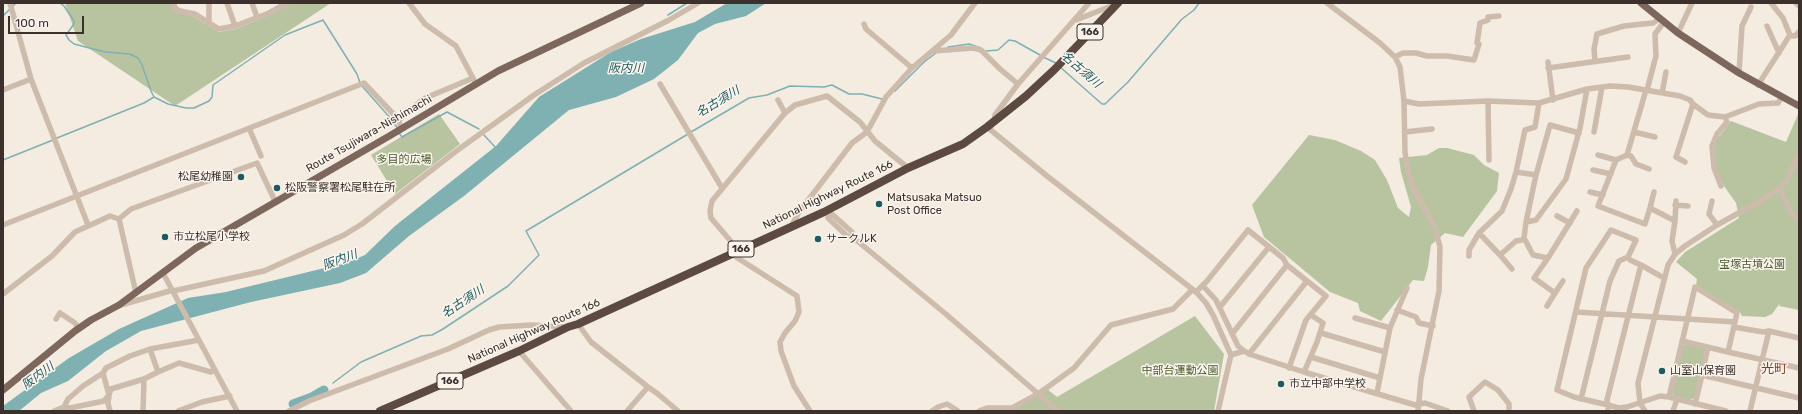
<!DOCTYPE html>
<html>
<head>
<meta charset="utf-8">
<style>
	body { margin:0 }
	#map { position:relative; width:1802px; height:414px; overflow:hidden; background:#f4ebe1; font-family:Rubik,sans-serif }
	canvas { display:block }
	.frame { position:absolute; inset:0; border:4px solid #3b302b; pointer-events:none }
	.scale { position:absolute; left:8px; top:16px; width:76px; height:18px; box-sizing:border-box; border:2px solid #3b302b; border-top:0; padding-left:5px; font-size:12px; line-height:14px; white-space:nowrap; color:#3b302b; -webkit-text-stroke:3px #fbf5ee; paint-order:stroke }
</style>
</head>
<body>
<div id="map">
<canvas width="1802" height="414"></canvas>
<div class="frame"></div>
<div class="scale">100 m</div>
</div>
<script>
const context = document.querySelector('canvas').getContext('2d');
context.lineJoin = 'round';
function paint(path, color) {
  context.fillStyle = color;
  context.fill(path, 'evenodd');
}
function toPath(rows) {
  const path = new Path2D();
  for (const r of rows) {
    path.moveTo(r[0], r[1]);
    for (let i = 2; i < r.length; i += 2) path.lineTo(r[i], r[i + 1]);
  }
  return path;
}
function trace(path, color, width, dash) {
  context.strokeStyle = color;
  context.lineWidth = width;
  context.lineCap = dash ? 'butt' : 'round';
  context.setLineDash(dash || []);
  context.stroke(path);
}
function write(font, color, halo, rows, align = 'center') {
  context.font = font + ' Rubik,"Noto Sans JP",sans-serif';
  context.lineWidth = 3;
  context.setLineDash([]);
  context.textBaseline = 'middle';
  context.strokeStyle = halo;
  context.fillStyle = color;
  for (const [text, x, y, turn = 0] of rows) {
    context.save();
    context.translate(x, y);
    context.rotate((+turn || 0) * Math.PI / 180);
    context.textAlign = isNaN(turn) ? turn : align;
    if (halo) context.strokeText(text, 0, 0);
    context.fillText(text, 0, 0);
    context.restore();
  }
}
paint(toPath([
	[65,3,172,3,219,32,235,29,270,15,291,3,331,3,175,106,78,41],
	[1799,112,1799,310,1779,306,1780,303,1772,314,1765,317,1742,316,1740,312,1696,285,1697,279,1676,262,1685,252,1739,218,1736,203,1724,186,1716,169,1714,149,1717,139,1731,121,1786,142],
	[439,114,460,144,395,194,371,155],
	[1309,135,1335,140,1361,151,1375,160,1387,180,1398,208,1409,217,1411,207,1401,172,1399,158,1427,155,1439,148,1447,148,1474,155,1484,165,1499,173,1497,191,1463,237,1445,233,1431,245,1428,267,1424,281,1413,280,1381,321,1360,311,1358,303,1330,292,1264,237,1252,205],
	[1195,316,1224,354,1214,411,979,411,1012,408,1046,388,1057,397],
	[1686,344,1706,349,1695,398,1690,400,1673,396,1672,392,1683,346]
]), '#b8c4a0');
paint(toPath([
	[727,3,766,3,746,16,715,24,698,33,678,60,654,79,616,97,569,110,464,196,409,236,366,273,340,283,251,302,141,331,106,351,68,381,41,393,19,411,3,411,3,406,69,358,119,329,188,298,226,292,337,265,344,264,365,255,395,226,496,146,539,97,611,52,641,39,695,22]
]), '#7fb0b2');
trace(toPath([
	[60,3,64,6,74,21,74,24,66,35,69,40,74,44,105,52,130,54,138,58,142,65,151,91,154,97,168,104,186,108,194,108,209,101,212,97,213,85,285,35,323,20,357,74,360,83],
	[13,6,16,3],
	[668,15,687,3],
	[3,16,10,9],
	[948,47,969,44,981,48],
	[986,51,998,50,1009,40,1015,41,1040,55],
	[1043,57,1056,63],
	[1060,67,1102,104,1105,104,1128,82,1182,19,1194,10,1199,3],
	[362,86,392,120,398,129],
	[895,91,924,62,936,53],
	[691,132,749,98,767,95,790,86,824,87,832,85,849,94,862,94,882,99],
	[399,133,402,137,447,112,479,129],
	[484,135,495,147],
	[57,138,144,103,154,97],
	[3,160,53,140],
	[333,383,361,362,421,336,432,335,443,329,508,286,539,255,526,231,688,134]
]), '#7fb0b2', 1.5);
trace(toPath([
	[293,404,312,397,324,390]
]), '#7fb0b2', 9);
trace(toPath([
	[10,3,31,79,88,225],
	[174,3,175,10,195,14,219,29,235,26,269,13,287,3],
	[209,3,209,23],
	[227,3,235,26],
	[252,3,257,17],
	[409,3,425,24,456,46,476,84],
	[1327,3,1380,43,1395,57,1400,67,1404,101,1405,152,1408,172,1413,187,1435,228,1440,247,1439,291,1421,379,1418,411],
	[1771,3,1783,18,1790,35],
	[1796,3,1799,6],
	[1076,20,1114,5],
	[864,24,866,29,912,68],
	[1767,26,1779,53],
	[1678,33,1692,3],
	[933,51,973,48,981,50,1000,69,1018,84],
	[1395,57,1403,53,1416,53,1427,56,1447,56,1474,60,1479,44,1477,43,1480,23,1488,20,1488,17,1499,16],
	[1595,61,1594,49,1597,34,1624,26,1653,23,1659,19],
	[1548,62,1553,100],
	[1548,68,1628,57],
	[1739,73,1742,26,1751,7],
	[660,84,722,188],
	[1758,85,1790,35,1795,36,1799,32],
	[3,90,31,79],
	[1646,90,1627,155,1616,160,1598,206,1645,224,1650,208,1675,221,1672,241,1675,254],
	[1647,90,1656,56,1655,34,1664,22],
	[1662,93,1666,72],
	[778,100,785,113],
	[1404,101,1419,104,1488,101,1539,103,1587,89,1610,86,1628,87,1680,96,1690,100,1693,104,1708,115,1725,117,1759,104,1778,103,1782,97],
	[1488,101,1489,160],
	[399,120,423,99,473,78],
	[994,122,995,115,1018,84,1089,3],
	[987,127,1047,176,1196,292,1206,303,1213,315,1231,355,1218,411],
	[249,128,261,156],
	[1405,132,1432,129],
	[1594,132,1602,87],
	[1634,132,1655,137],
	[1598,155,1616,160],
	[1627,155,1631,156,1636,164,1649,169],
	[1685,162,1676,157,1693,104],
	[1593,170,1611,174],
	[1516,172,1525,130,1535,127,1539,103],
	[1536,175,1550,125,1579,133],
	[1721,186,1714,168,1712,146,1717,134,1727,122,1725,117],
	[1780,188,1791,213,1799,220],
	[1590,192,1603,195],
	[1712,201,1709,214,1717,225],
	[1675,205,1688,206],
	[1650,208,1654,192],
	[826,213,833,215,852,232,855,239],
	[829,215,828,218,847,236,855,239,947,315,1058,411],
	[1557,216,1570,223],
	[119,219,131,209,257,163,275,201],
	[1675,221,1676,201],
	[3,225,364,83,399,120,401,129],
	[792,225,799,212,852,143,867,132,886,97,912,68,951,35,975,3],
	[1479,233,1500,255,1516,241,1522,240,1524,238,1526,222],
	[1524,238,1533,255,1548,258,1577,211],
	[1500,255,1512,269],
	[1469,256,1469,250,1479,233,1502,211,1511,189,1516,172,1536,175,1526,222,1536,220,1566,179,1580,128,1587,89],
	[1548,258,1534,278,1555,293,1563,281],
	[1641,265,1664,278],
	[163,273,237,411],
	[1203,286,1216,300,1238,346,1244,351],
	[173,291,264,271,344,235,362,224,455,152,534,95,584,63,669,20,698,3],
	[1196,292,1207,281,1248,230,1283,258,1287,265,1326,296,1306,320,1289,368],
	[3,294,52,256,75,232,110,216,119,219,136,293],
	[121,305,173,290],
	[1547,306,1555,293],
	[1220,307,1269,247],
	[1397,310,1416,317,1419,323,1433,326],
	[1576,312,1735,322],
	[1355,318,1390,328],
	[56,319,60,313,75,323,79,329],
	[578,324,591,342,648,387,658,394,678,411],
	[1734,327,1763,332,1769,331],
	[1321,333,1385,352],
	[1232,334,1287,265],
	[1682,341,1728,352],
	[150,349,158,372,179,363,211,372,214,370],
	[519,351,571,411],
	[1249,354,1307,281],
	[1231,355,1244,351,1252,355,1304,372,1415,405,1425,403,1448,411],
	[1311,357,1380,378],
	[1304,372,1317,342,1323,323,1311,315],
	[103,373,109,395,111,389,144,379,158,372],
	[1702,375,1708,347],
	[1377,393,1390,328,1407,288],
	[109,396,108,403,110,411],
	[1669,397,1695,287,1737,313,1728,352,1799,368],
	[1581,399,1610,281,1619,261,1628,257],
	[1695,404,1702,375,1799,398],
	[64,407,70,408,104,401,109,395],
	[54,411,64,407,68,399,83,386,103,373,106,368,130,356,150,349,199,340],
	[143,411,144,379],
	[178,411,202,402,230,396],
	[289,411,309,401,448,349,489,330,499,327,531,325,568,327],
	[627,411,648,387],
	[810,411,794,386,781,351,780,342,785,333,795,321,799,312,797,296,736,257,737,251,734,245,711,218,710,211,712,201,785,113,795,105,827,96,860,122,875,141,908,168],
	[932,411,938,407,947,404,958,411],
	[979,411,987,408,1012,408,1038,394,1074,368,1111,325,1173,309,1192,290],
	[1474,411,1469,397,1485,382,1498,390,1509,404,1509,411],
	[1608,411,1608,405,1607,400,1641,265,1630,260,1628,257,1636,240,1611,230,1586,268,1557,390,1574,397,1608,405,1619,408,1627,407,1660,396,1669,397,1726,411],
	[1645,411,1640,403,1638,383,1668,265,1675,254,1685,246,1717,225,1762,200,1780,188,1787,180,1799,154],
	[1673,411,1677,399],
	[1750,411,1769,331,1799,338]
]), '#cdbbac', 5.5);
trace(toPath([
	[1641,3,1678,33,1739,73,1799,106],
	[3,390,75,331,91,320,119,305,196,248,391,135,498,71,641,3]
]), '#7d675c', 7);
trace(toPath([
	[380,411,519,351,568,327,578,324,824,212,908,168,963,144,987,127,1026,96,1054,70,1118,3]
]), '#5c4a42', 8);
for (const [x, y, r, color] of [
	[241,177,4,"#1f5a5e"],
	[277,188,4,"#1f5a5e"],
	[879,204,4,"#1f5a5e"],
	[165,237,4,"#1f5a5e"],
	[818,239,4,"#1f5a5e"],
	[1662,371,4,"#1f5a5e"],
	[1281,384,4,"#1f5a5e"]
]) {
  const dot = new Path2D();
  dot.arc(x, y, r, 0, 2 * Math.PI);
  context.fillStyle = color;
  context.fill(dot);
  trace(dot, '#fbf5ee', 1.5);
}
for (const [x, y, w] of [
	[1090,32,26],
	[741,249,26],
	[450,381,26]
]) {
  const box = new Path2D();
  box.roundRect(x - w / 2, y - 8, w, 16, 3);
  context.fillStyle = '#fbf5ee';
  context.fill(box);
  trace(box, '#3b302b', 1);
}
write('bold 10px', '#3b302b', null, [
	["166",1090,32],
	["166",741,249],
	["166",450,381]
]);
write('11px', '#3b302b', '#fbf5ee', [
	["Route Tsujiwara-Nishimachi",369,134,-30],
	["National Highway Route 166",828,195,-26],
	["National Highway Route 166",534,331,-24]
]);
write('11px', '#4a5a2e', '#fbf5ee', [
	["多目的広場",404,160],
	["宝塚古墳公園",1752,265],
	["中部台運動公園",1180,371]
]);
write('11px', '#3b302b', '#fbf5ee', [
	["松尾幼稚園",233,177,"right"],
	["松阪警察署松尾駐在所",285,188],
	["Matsusaka Matsuo",887,198],
	["Post Office",887,211],
	["市立松尾小学校",173,237],
	["サークルK",826,239],
	["山室山保育園",1670,371],
	["市立中部中学校",1289,384]
], 'left');
write('italic 12px', '#1f5a5e', '#fbf5ee', [
	["阪内川",626,69],
	["名古須川",1081,70,41],
	["名古須川",718,102,-31],
	["阪内川",340,260,-20],
	["名古須川",463,302,-34],
	["阪内川",38,376,-36]
]);
write('13px', '#8c3b22', '#fbf5ee', [
	["光町",1774,369]
]);
</script>
</body>
</html>
